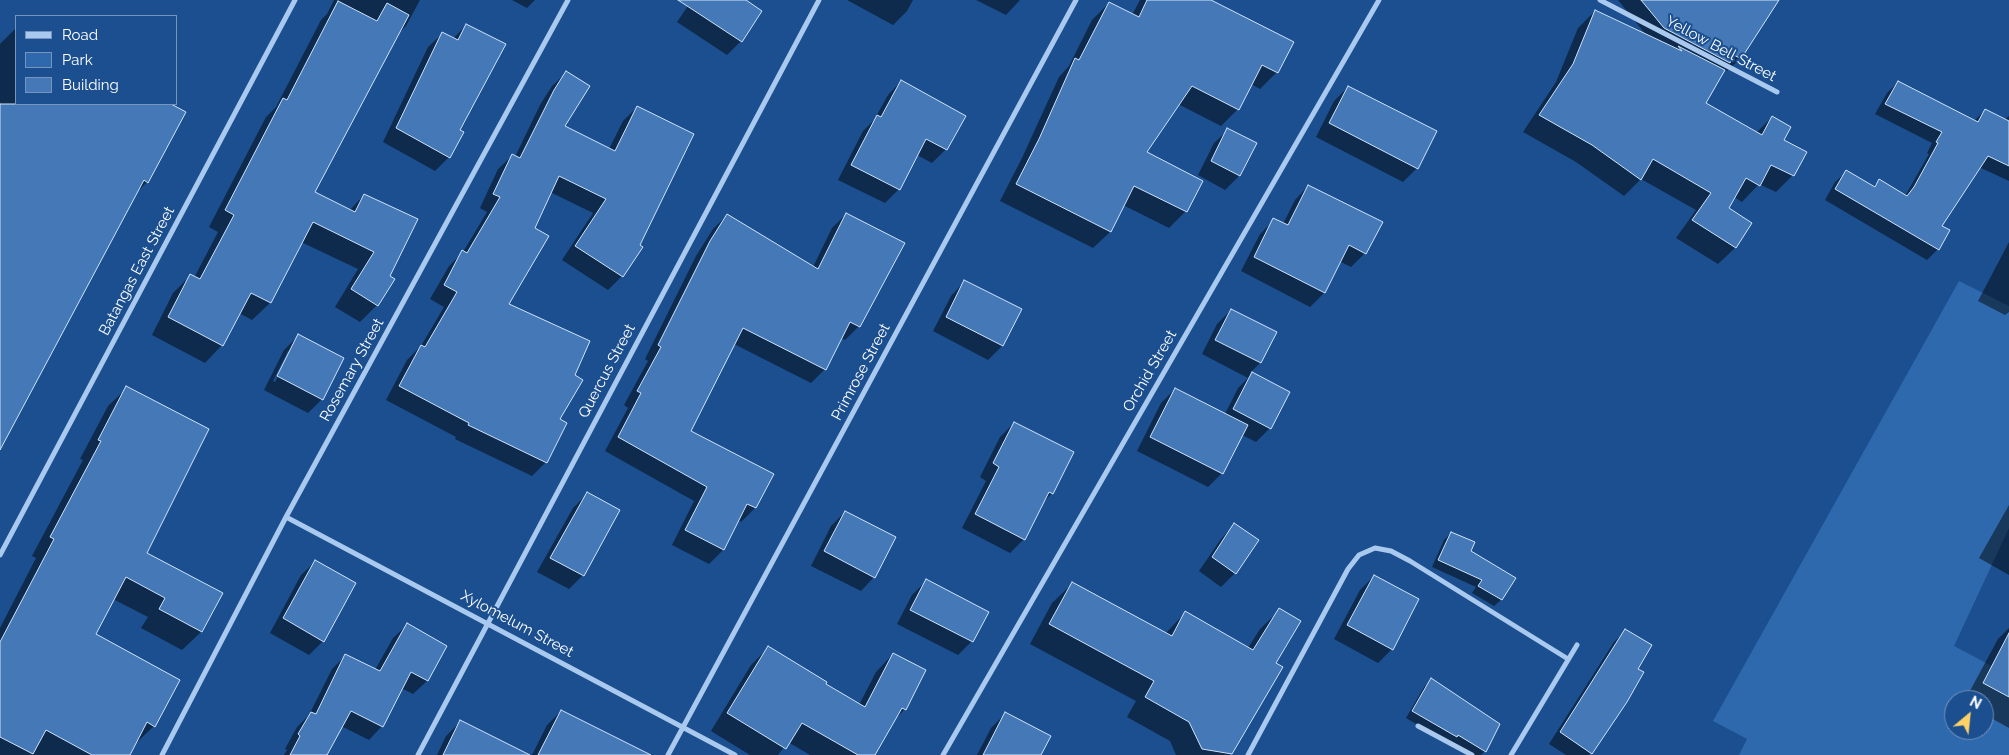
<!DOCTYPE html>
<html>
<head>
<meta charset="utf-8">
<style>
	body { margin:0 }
	#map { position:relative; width:2009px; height:755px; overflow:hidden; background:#1b4f8f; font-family:Raleway,sans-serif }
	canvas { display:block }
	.legend { position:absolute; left:15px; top:15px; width:162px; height:90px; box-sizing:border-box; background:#1b4f8f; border:1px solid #7695bc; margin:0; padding:6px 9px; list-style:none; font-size:15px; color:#fff }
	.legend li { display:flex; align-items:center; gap:10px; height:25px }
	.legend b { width:25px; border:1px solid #7695bc }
	.north { position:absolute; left:1944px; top:690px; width:50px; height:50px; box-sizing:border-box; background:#1b4f8f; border:1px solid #7695bc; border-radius:50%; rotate:28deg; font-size:14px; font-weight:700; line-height:20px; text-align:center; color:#fff }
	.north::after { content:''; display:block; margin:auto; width:18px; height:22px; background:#ffd166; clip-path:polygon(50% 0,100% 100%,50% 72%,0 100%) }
</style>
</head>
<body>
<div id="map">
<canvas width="2009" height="755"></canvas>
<ul class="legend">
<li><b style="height:6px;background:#a9c9ee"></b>Road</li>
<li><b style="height:14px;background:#2e69ad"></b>Park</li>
<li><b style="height:14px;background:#4478b7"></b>Building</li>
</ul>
<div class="north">N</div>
</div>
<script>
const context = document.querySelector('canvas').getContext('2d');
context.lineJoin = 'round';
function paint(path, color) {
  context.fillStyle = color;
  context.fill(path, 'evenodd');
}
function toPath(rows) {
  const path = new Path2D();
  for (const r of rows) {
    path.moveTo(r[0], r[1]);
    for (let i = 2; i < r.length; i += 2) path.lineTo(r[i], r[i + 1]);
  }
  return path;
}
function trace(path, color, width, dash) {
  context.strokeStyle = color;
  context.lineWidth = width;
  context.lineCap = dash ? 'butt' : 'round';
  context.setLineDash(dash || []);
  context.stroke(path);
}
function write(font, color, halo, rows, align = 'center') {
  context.font = font + ' Raleway,sans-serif';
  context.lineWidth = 4;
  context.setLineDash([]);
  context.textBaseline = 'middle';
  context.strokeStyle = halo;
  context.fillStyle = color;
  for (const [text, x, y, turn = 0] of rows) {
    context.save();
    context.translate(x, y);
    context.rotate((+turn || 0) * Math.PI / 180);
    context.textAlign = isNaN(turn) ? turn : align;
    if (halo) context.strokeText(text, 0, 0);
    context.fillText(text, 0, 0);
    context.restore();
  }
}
paint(toPath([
	[1959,281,2009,306,2009,528,1954,646,2009,675,2009,755,1739,755,1747,739,1713,721],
	[1954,700,1984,700,1984,730,1954,730]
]), '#2e69ad');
paint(toPath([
	[334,0,420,0,406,26,396,36,313,192,349,211,364,195,389,276,377,305,360,322,335,307,358,269,301,242,270,303,252,320,239,313,222,345,205,363,152,335,173,293,190,276,194,278,218,232,209,227,266,117,276,107,321,20,327,14],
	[512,0,535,0,527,8],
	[692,0,743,0,741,41,727,55,677,22],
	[847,0,913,0,907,11,893,25],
	[976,0,1020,0,1006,15],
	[1140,0,1208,0,1277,72,1260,89,1251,84,1238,109,1221,126,1178,104,1146,153,1186,211,1169,228,1123,205,1110,232,1093,248,1000,201,1022,158,1059,77,1069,66,1092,20,1109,3,1132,15],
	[1618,0,1770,0,1776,3,1740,59,1727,71,1724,69,1704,103,1756,133,1772,117,1782,141,1793,175,1776,192,1759,184,1742,202,1734,197,1727,209,1750,223,1735,248,1718,264,1676,238,1696,210,1641,179,1624,196,1576,162,1523,132,1556,82,1578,28,1595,11,1647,36],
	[466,25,458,130,449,157,435,171,383,142,428,47,442,34,453,39],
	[16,28,16,104,168,104,185,113,147,182,135,194,0,448,0,44],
	[566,73,563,126,609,149,623,121,637,107,622,276,608,290,562,260,593,213,550,192,533,229,507,305,574,375,546,462,532,476,455,439,456,437,386,400,407,360,421,346,444,307,430,299,449,266,463,252,487,212,480,208,498,169,512,156,515,157,540,105,552,86],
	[901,81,946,149,932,163,917,155,899,189,885,203,838,180,863,131,874,120,888,95],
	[1898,82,1974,121,1985,110,2004,120,2009,116,2009,181,1979,167,1941,226,1948,230,1938,249,1927,260,1825,200,1835,182,1846,172,1873,187,1879,181,1905,196,1929,154,1927,153,1932,143,1875,114,1887,93],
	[1348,87,1417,168,1403,182,1316,137,1334,101],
	[1228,130,1255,143,1239,176,1225,190,1198,175,1214,143],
	[1308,186,1365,253,1351,267,1339,261,1324,293,1310,307,1241,271,1260,234,1274,220,1283,224,1295,200],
	[846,214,859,326,845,340,841,338,825,369,811,383,734,344,689,432,772,474,755,508,741,522,738,520,723,550,709,564,672,545,694,501,605,451,628,408,624,405,648,361,645,359,696,256,713,229,727,215,813,267,832,228],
	[2009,242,2009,312,2005,315,1978,301],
	[964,282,1020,310,1002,346,988,360,933,331,951,296],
	[1231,310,1275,333,1260,363,1250,373,1288,392,1270,428,1256,442,1242,435,1222,473,1208,487,1137,451,1161,403,1175,389,1225,414,1238,388,1248,378,1202,354,1217,324],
	[298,336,322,399,308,413,264,390,284,350],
	[288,351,291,351,275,382,273,381],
	[127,388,145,553,221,594,201,632,182,650,141,628,148,617,113,599,95,635,154,726,135,744,129,755,0,755,0,628,36,558,32,556,83,460,80,459,108,406],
	[1014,423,1052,493,1042,504,1024,539,1010,553,962,528,986,481,980,477,1000,437],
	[587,494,583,575,569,589,537,572,573,508],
	[2009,505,2009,575,1979,558],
	[845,512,874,577,861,591,811,566,831,526],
	[1234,525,1235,573,1221,587,1199,571,1221,539],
	[1451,533,1469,551,1514,578,1501,600,1494,606,1472,593,1476,587,1432,567,1444,540],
	[315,562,323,641,309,655,270,633,301,575],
	[1374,576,1392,649,1378,663,1334,639,1360,590],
	[926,581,972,641,958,655,897,624,912,595],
	[1072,584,1165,634,1185,613,1248,648,1260,629,1280,610,1274,664,1230,755,1176,755,1170,741,1127,717,1136,701,1030,644,1052,603],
	[407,625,446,646,427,681,413,694,401,688,382,726,369,740,341,726,325,755,284,755,287,750,285,749,297,727,309,715,332,669,346,655,375,670,393,638],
	[2009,628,2009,728,1984,714,1984,700,1965,700,1998,639],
	[1625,631,1636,669,1591,753,1589,755,1566,755,1549,744,1614,642],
	[768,648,824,685,859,705,876,672,893,654,924,671,905,709,893,721,874,755,810,755,788,742,778,755,750,755,711,731,751,665],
	[1431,680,1485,751,1481,755,1473,755,1449,743,1406,718,1424,687],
	[561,711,618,755,532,755,547,725],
	[1005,714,1040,755,977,755,991,728],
	[460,722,514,755,437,755,446,736]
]), '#0007');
const building = toPath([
	[678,0,746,0,762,11,742,42,678,0],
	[1147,0,1211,0,1294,42,1278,73,1262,65,1239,110,1192,86,1147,152,1203,181,1187,212,1134,186,1111,232,1016,184,1039,139,1075,58,1079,60,1109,2,1139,17,1147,0],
	[1641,0,1779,0,1741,59,1734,55,1730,63,1664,28,1641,0],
	[338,1,377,21,387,3,409,15,315,192,355,212,364,194,418,219,390,276,395,279,378,306,351,289,374,252,313,222,271,303,251,293,223,346,168,317,190,274,200,279,234,215,225,210,283,98,287,100,338,1],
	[1595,10,1682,51,1678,46,1725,70,1706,103,1762,135,1772,116,1791,127,1784,140,1807,152,1794,176,1771,165,1760,186,1746,178,1729,208,1752,223,1736,248,1692,220,1711,193,1653,159,1641,180,1592,145,1539,115,1573,64,1595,10],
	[466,24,506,44,460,130,464,132,450,158,396,128,442,32,458,40,466,24],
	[566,71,590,86,565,126,615,151,637,106,694,134,640,245,643,247,623,277,575,246,606,199,559,176,535,228,549,236,509,304,590,341,575,375,583,380,560,419,567,423,547,463,468,425,469,423,399,386,421,345,425,347,457,292,444,285,462,250,467,253,500,197,493,194,512,154,520,158,554,90,566,71],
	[901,80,966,116,947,150,926,139,900,190,851,165,877,115,881,117,901,80],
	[1898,81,1978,122,1985,109,2009,121,2009,166,1988,156,1942,226,1950,230,1939,250,1835,189,1846,170,1875,187,1879,179,1907,196,1914,187,1938,143,1936,142,1942,132,1885,104,1898,81],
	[1348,86,1437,131,1418,169,1329,123,1348,86],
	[0,104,171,104,186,112,148,183,144,180,0,450,0,104],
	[1227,128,1257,143,1240,176,1211,161,1227,128],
	[1308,185,1383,222,1366,254,1349,245,1325,293,1254,257,1273,218,1288,225,1308,185],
	[846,213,905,243,860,327,850,322,826,370,743,328,691,431,774,474,756,508,747,504,724,550,685,530,707,487,618,437,641,393,637,391,661,347,658,345,710,241,727,214,818,269,846,213],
	[964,280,1022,309,1003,346,946,317,964,280],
	[1231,309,1277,332,1261,363,1215,340,1231,309],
	[298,334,344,358,323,400,277,376,298,334],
	[1252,372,1290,392,1271,429,1233,409,1252,372],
	[126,386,209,429,147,553,223,593,202,632,159,609,165,598,126,577,96,634,180,680,155,727,147,722,130,755,92,755,46,730,33,754,0,737,0,642,54,539,50,537,101,441,98,440,126,386],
	[1175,388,1248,425,1223,474,1150,437,1175,388],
	[1014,422,1074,452,1053,494,1049,492,1025,540,975,514,999,467,993,463,1014,422],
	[587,492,620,510,584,576,550,558,587,492],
	[845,511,896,537,875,578,824,551,845,511],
	[1234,523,1259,540,1236,574,1212,557,1234,523],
	[1451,532,1475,542,1471,551,1516,578,1502,600,1478,586,1482,580,1438,560,1451,532],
	[315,560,356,583,324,642,283,618,315,560],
	[1374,575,1419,599,1393,650,1347,625,1374,575],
	[926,579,989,612,973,642,910,610,926,579],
	[1072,582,1172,636,1185,611,1253,650,1279,608,1301,621,1276,663,1283,667,1232,754,1202,749,1189,722,1145,697,1154,681,1049,624,1072,582],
	[407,623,447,646,428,681,411,672,383,727,351,711,327,755,290,755,300,736,298,734,311,712,316,714,345,654,380,671,407,623],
	[1625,629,1652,645,1638,669,1644,672,1627,702,1592,754,1560,732,1625,629],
	[2009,633,2009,697,1983,683,2009,633],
	[768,646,827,682,826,684,865,707,893,653,926,670,906,710,902,708,875,755,858,755,802,723,786,749,727,713,768,646],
	[1431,678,1500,724,1486,752,1458,735,1457,737,1412,711,1431,678],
	[561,710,651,755,538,755,561,710],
	[1005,712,1051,736,1041,755,983,755,1005,712],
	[460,720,530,755,443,755,460,720]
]);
paint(building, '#4478b7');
trace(building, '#cfe3fa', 1);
trace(toPath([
	[1600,0,1777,92],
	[286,517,735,755],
	[0,555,295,0],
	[1418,726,1472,755],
	[162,755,286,517,568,0],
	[418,755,819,0],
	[668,755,1076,0],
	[943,755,1379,0],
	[1248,755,1348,569,1359,555,1375,548,1391,551,1410,561,1568,659],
	[1511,755,1577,645]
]), '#a9c9ee', 5);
write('15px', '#fff', '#1b4f8f', [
	["Yellow Bell Street",1721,49,28],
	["Batangas East Street",137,271,-62],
	["Rosemary Street",352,370,-61],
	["Quercus Street",607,371,-62],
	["Orchid Street",1150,371,-60],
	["Primrose Street",861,372,-62],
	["Xylomelum Street",517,624,28]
]);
</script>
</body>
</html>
